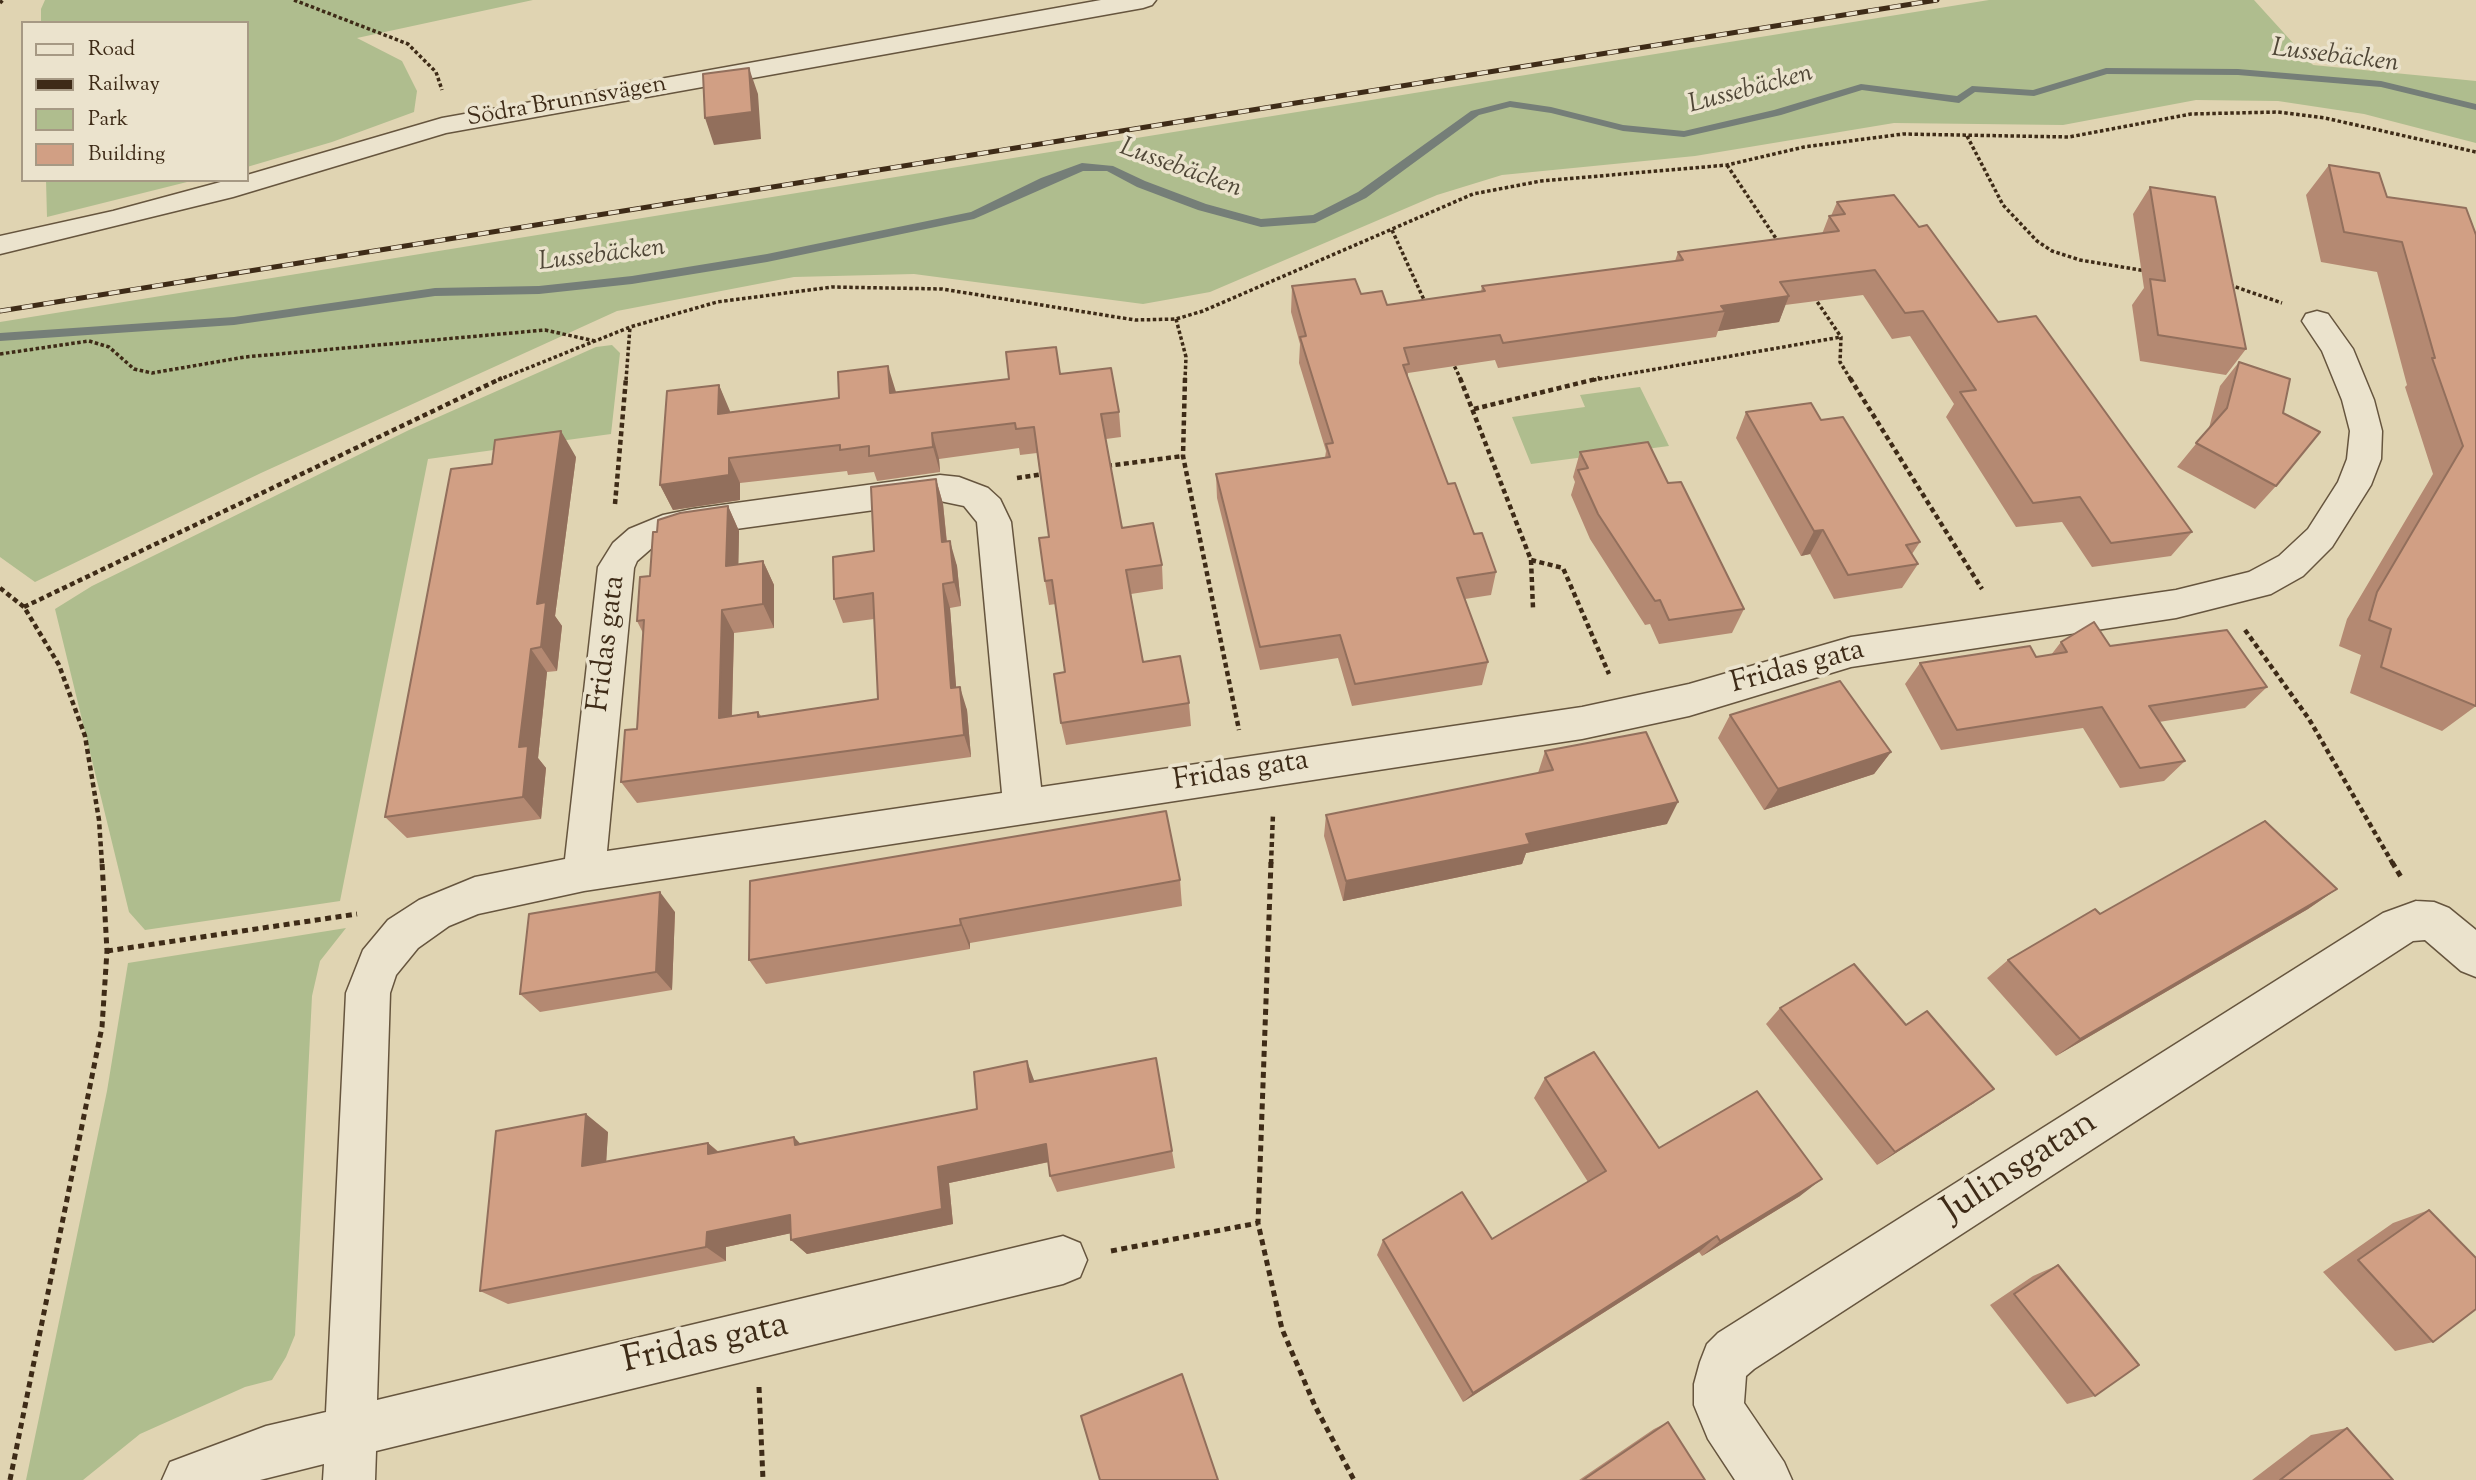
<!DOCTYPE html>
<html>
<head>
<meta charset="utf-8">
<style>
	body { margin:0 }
	#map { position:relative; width:2476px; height:1480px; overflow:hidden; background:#e0d4b2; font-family:"Sorts Mill Goudy",serif }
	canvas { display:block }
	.legend { position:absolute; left:21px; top:21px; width:228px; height:161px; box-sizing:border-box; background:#ebe3cd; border:2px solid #a69984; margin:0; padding:9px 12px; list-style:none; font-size:21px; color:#3e2b17 }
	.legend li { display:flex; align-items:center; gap:14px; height:35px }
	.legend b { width:35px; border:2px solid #a69984 }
</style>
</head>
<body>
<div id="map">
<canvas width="2476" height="1480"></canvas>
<ul class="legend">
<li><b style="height:9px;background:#ebe3cd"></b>Road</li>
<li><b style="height:9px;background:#3e2b17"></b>Railway</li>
<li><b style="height:19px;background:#afbd8e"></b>Park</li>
<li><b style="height:19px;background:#d19f84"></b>Building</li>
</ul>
</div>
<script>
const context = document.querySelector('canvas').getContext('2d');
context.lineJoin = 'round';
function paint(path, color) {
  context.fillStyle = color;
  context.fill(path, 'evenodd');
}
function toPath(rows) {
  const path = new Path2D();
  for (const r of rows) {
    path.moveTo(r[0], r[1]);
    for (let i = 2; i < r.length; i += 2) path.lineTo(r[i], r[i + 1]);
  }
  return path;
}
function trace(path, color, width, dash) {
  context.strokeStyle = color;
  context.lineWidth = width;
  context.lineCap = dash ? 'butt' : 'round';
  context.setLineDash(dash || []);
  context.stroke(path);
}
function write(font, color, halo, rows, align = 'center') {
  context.font = font + ' "Sorts Mill Goudy",serif';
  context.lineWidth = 7;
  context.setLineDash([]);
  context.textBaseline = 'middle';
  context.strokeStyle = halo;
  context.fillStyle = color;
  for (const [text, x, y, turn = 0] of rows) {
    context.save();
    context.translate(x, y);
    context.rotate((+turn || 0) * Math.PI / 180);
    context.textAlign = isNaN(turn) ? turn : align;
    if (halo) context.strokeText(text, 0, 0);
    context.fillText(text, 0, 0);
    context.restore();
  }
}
paint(toPath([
	[45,0,533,0,357,38,402,61,417,91,414,112,332,142,247,167,247,23,41,23,41,9],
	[1989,0,2254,0,2313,65,2476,81,2476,143,2364,114,2278,101,2196,100,2063,125,1894,123,1695,156,1502,175,1437,195,1210,292,1143,304,914,274,794,277,617,311,261,473,35,582,0,557,0,322],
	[46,180,195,180,47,217],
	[612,345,620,353,611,434,428,459,340,901,145,930,129,912,55,609,92,586,409,430,596,347],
	[1640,387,1669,446,1531,464,1512,417,1585,407,1580,395],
	[346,928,320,961,312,996,295,1335,286,1357,272,1380,245,1387,140,1434,83,1480,26,1480,107,1091,128,963]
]), '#afbd8e');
paint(toPath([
	[2106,68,2238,69,2381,81,2476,104,2476,110,2381,87,2238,75,2107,74,2034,96,1975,92,1959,103,1862,90,1781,115,1684,137,1623,131,1551,113,1510,107,1479,115,1366,198,1315,223,1261,227,1198,210,1137,187,1107,171,1083,171,974,219,767,262,632,284,539,294,435,296,234,325,0,341,0,333,234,317,435,288,539,286,632,276,767,254,971,212,1041,178,1082,163,1113,166,1145,181,1206,204,1261,219,1313,215,1358,192,1471,111,1510,101,1551,107,1623,125,1684,131,1774,110,1861,84,1957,96,1972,86,2033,90,2106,68]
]), '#757e78');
const minor = toPath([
	[1101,0,1156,0,1152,5,1143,8,446,133,233,197,0,254,0,236,113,211,228,180,247,180,247,175,442,118,1101,0],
	[2317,311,2328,314,2353,349,2374,400,2382,431,2381,459,2371,485,2332,547,2303,576,2271,594,2176,618,1851,667,1689,716,1582,739,584,891,478,914,449,926,418,948,396,975,390,993,377,1400,1063,1236,1080,1243,1087,1260,1080,1277,1063,1284,376,1451,375,1480,323,1480,324,1464,260,1480,162,1480,170,1462,266,1426,326,1412,346,993,363,950,388,920,419,900,475,877,565,859,598,567,613,543,629,529,663,515,692,509,940,475,959,477,988,488,1000,499,1011,522,1041,787,1582,707,1689,684,1851,637,2176,590,2249,572,2279,556,2308,529,2338,482,2347,459,2350,431,2342,400,2322,351,2302,321,2306,314,2317,311],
	[940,501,964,506,977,522,1002,793,607,851,634,568,637,561,653,547,692,535,940,501],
	[2416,901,2434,902,2449,908,2476,930,2476,977,2461,971,2425,940,2413,941,1754,1369,1746,1376,1744,1403,1784,1462,1792,1480,1735,1480,1708,1439,1694,1405,1694,1384,1700,1362,1707,1344,1718,1333,2383,913,2416,901]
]);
trace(minor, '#66553e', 3);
trace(toPath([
	[294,0,408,44,436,72,442,90],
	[0,3,3,0],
	[1967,136,2003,205,2037,241,2052,251,2080,260,2146,271],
	[1727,165,1779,243],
	[1392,230,1425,302],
	[2230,285,2282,303],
	[1814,297,1841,337,1840,362,1851,380],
	[1176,319,1186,357,1185,380],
	[0,354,89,341,109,347,134,369,152,373,245,357,545,330,595,341],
	[1452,361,1461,380],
	[498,380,630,327,717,302,832,287,942,289,1135,320,1176,319,1203,311,1473,194,1541,181,1727,165,1804,147,1903,134,2069,137,2191,114,2278,112,2325,118,2476,152],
	[626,380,630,327],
	[1593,380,1841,337]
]), '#3e2b17', 3.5, [3.5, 2.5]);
trace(toPath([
	[1185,378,1183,456,1239,730],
	[1460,378,1531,560,1563,568,1609,674],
	[1850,378,1982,589],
	[1474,409,1600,378],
	[1107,466,1183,456],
	[1017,478,1043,474],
	[615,504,626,378],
	[1531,560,1533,608],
	[0,588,24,607,59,665,85,736,99,820,102,864],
	[24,607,502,378],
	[2245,630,2309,719,2393,864],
	[1271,864,1273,814]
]), '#3e2b17', 4.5, [5, 3.5]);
trace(toPath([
	[1271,862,1258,1223,1282,1329,1315,1406,1354,1480],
	[2392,862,2401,877],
	[107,951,357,914],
	[1111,1251,1258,1223],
	[759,1387,763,1480],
	[10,1480,102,1027,107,951,102,862]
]), '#3e2b17', 5, [6, 4.5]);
paint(minor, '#ebe3cd');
const rail = toPath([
	[0,311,1937,0]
]);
trace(rail, '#3e2b17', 5);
trace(rail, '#ebe3cd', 3.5, [11]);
paint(toPath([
	[2329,165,2387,197,2466,208,2476,706,2442,731,2350,693,2361,655,2339,646,2347,619,2433,474,2405,387,2407,385,2377,272,2321,262,2306,195],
	[2150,187,2246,349,2226,375,2140,361,2132,305,2144,288,2133,214],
	[1837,202,1919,227,1998,322,2192,532,2171,556,2092,567,2062,522,2016,527,1946,417,1954,404,1910,336,1892,339,1863,295,1785,305,1779,322,1718,331,1716,337,1498,368,1495,360,1408,373,1408,377,1448,484,1496,572,1491,595,1465,599,1488,662,1482,685,1352,706,1338,658,1260,670,1217,498,1216,474,1325,458,1326,451,1299,363,1300,344,1291,312,1292,286,1361,294,1387,305,1481,292,1482,286,1675,261,1678,252,1822,234,1829,216,1831,216],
	[2239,362,2283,413,2276,486,2255,509,2177,467,2209,428,2220,386],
	[1060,374,1119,412,1121,437,1106,439,1122,528,1162,565,1163,589,1131,594,1143,662,1189,703,1191,726,1066,745,1061,723,1065,672,1056,604,1049,605,1045,581,1049,537,1037,453,1020,455,1019,448,939,459,940,472,877,481,874,472,848,475,847,471,740,483,740,500,673,510,660,485,719,385,729,412],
	[1746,412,1821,420,1920,542,1912,554,1918,564,1902,588,1834,599,1810,554,1801,556,1736,438],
	[1580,452,1668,483,1744,609,1732,633,1659,644,1650,624,1645,625,1590,539,1571,495,1575,482,1573,477],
	[576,457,555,616,562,626,557,671,547,672,538,758,546,768,541,819,407,838,385,817],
	[936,479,943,504,947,542,957,566,961,606,950,608,956,688,967,710,971,757,637,803,621,782,637,729,643,633,637,621,650,576,728,506,739,531,738,564,763,561,774,585,774,628,734,633,732,716,758,712,761,716,878,699,874,619,843,623,834,599,874,551],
	[2061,642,2110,646,2267,687,2245,708,2159,722,2185,761,2164,781,2120,788,2083,728,1941,750,1905,684,1920,663,2036,657,2051,655],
	[1730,715,1891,752,1874,774,1764,810,1718,738],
	[1545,751,1667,824,1526,853,1522,864,1343,901,1324,836,1326,815,1538,773],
	[1180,880,1182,906,970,943,970,949,766,984,749,960,750,881],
	[2337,889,2308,909,2056,1056,1987,978,2008,960],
	[675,912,672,990,540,1012,520,994],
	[1780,1008,1906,1025,1974,1103,1877,1165,1766,1024],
	[1545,1078,1659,1148,1800,1196,1702,1256,1699,1252,1463,1402,1377,1255,1383,1240,1492,1239,1588,1182,1534,1098],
	[1034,1081,1172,1151,1175,1168,1057,1192,1050,1176,1049,1162,949,1183,953,1224,807,1254,791,1240,791,1233,726,1247,726,1261,508,1304,480,1291,608,1132,606,1162,708,1143,719,1152,801,1144,977,1109],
	[2429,1210,2433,1342,2395,1351,2323,1272,2393,1223],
	[2058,1265,2095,1396,2067,1404,1990,1305,2033,1276],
	[1668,1422,1705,1480,1579,1480,1654,1429],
	[2347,1428,2393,1480,2252,1480,2311,1435]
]), '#b48972');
paint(toPath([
	[749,68,758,94,761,139,714,145,705,118],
	[1789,296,1779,322,1718,331,1725,311,1721,306],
	[888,366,896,392,897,419,890,393],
	[719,385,730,411,728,439,718,414],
	[561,431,576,457,555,616,562,626,557,671,541,647,537,604],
	[932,433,939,459,940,472,933,447],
	[729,458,740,483,740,500,673,510,660,485],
	[936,479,943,504,949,566,942,542],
	[728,506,739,531,738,590,726,566],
	[1823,530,1810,554,1801,556,1814,531],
	[950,541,957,566,961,606,954,582],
	[763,561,774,585,774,628,763,604],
	[943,584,950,608,958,711,951,688],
	[722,610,734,633,731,740,719,718],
	[531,649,547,672,538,758,546,768,541,819,523,797,519,747],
	[960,687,967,710,971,757,964,735],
	[1891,752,1874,774,1764,810,1778,789],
	[1678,802,1667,824,1526,853,1522,864,1343,901,1346,881,1526,834],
	[2337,889,2308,909,2056,1056,2080,1039],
	[660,892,675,912,672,990,656,972],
	[960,919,970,943,970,949,961,925],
	[1027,1061,1034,1080,1037,1101,1030,1082],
	[1994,1089,1974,1103,1877,1165,1895,1152],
	[586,1114,608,1132,605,1182,582,1166],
	[794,1137,810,1154,795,1145],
	[708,1143,727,1160,708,1154],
	[1046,1144,1053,1161,949,1183,953,1224,807,1254,791,1240,938,1167],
	[1822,1179,1800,1196,1702,1256,1720,1241],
	[790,1215,806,1230,726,1247,726,1261,706,1247,707,1232],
	[1717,1236,1699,1252,1463,1402,1473,1393]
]), '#926f5c');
const building = toPath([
	[749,68,752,112,705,118,703,74,749,68],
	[2329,165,2379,173,2387,197,2466,208,2476,235,2476,706,2381,667,2391,629,2369,620,2377,592,2463,446,2432,358,2435,358,2402,242,2344,232,2329,165],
	[2150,187,2215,197,2246,349,2158,335,2150,279,2165,281,2150,187],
	[1894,195,1919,227,1927,225,1998,322,2036,316,2192,532,2111,543,2080,497,2033,503,1960,392,1976,390,1923,311,1905,313,1875,270,1780,282,1789,296,1721,306,1725,311,1503,343,1500,335,1404,348,1409,364,1403,365,1448,484,1455,483,1474,534,1482,533,1496,572,1457,578,1488,662,1355,684,1340,635,1260,647,1216,474,1330,457,1326,444,1333,443,1300,337,1306,336,1292,286,1355,279,1361,294,1382,291,1387,305,1485,291,1482,286,1683,260,1678,252,1839,231,1829,216,1845,214,1837,202,1894,195],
	[1056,347,1060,374,1111,368,1119,412,1101,414,1122,528,1153,523,1162,565,1126,570,1143,662,1180,656,1189,703,1061,723,1054,674,1065,672,1052,580,1045,581,1039,538,1049,537,1034,427,1016,429,1015,423,932,433,933,447,869,456,869,446,840,450,840,445,729,458,729,475,660,485,667,391,719,385,718,414,839,398,838,372,888,366,890,393,1009,379,1006,352,1056,347],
	[2239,362,2290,379,2283,413,2320,432,2276,486,2196,443,2227,408,2239,362],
	[1811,403,1821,420,1843,417,1920,542,1906,545,1918,564,1848,575,1823,530,1814,531,1746,412,1811,403],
	[561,431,537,604,546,602,541,647,531,649,519,747,528,746,523,797,385,817,451,469,492,464,495,440,561,431],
	[1648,442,1668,483,1681,482,1744,609,1669,620,1660,600,1655,601,1598,514,1578,470,1588,468,1580,452,1648,442],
	[936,479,942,542,950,541,954,582,943,584,951,688,960,687,964,735,621,782,625,730,637,729,644,620,637,621,640,577,650,576,653,532,657,532,658,520,680,513,728,506,726,566,763,561,763,604,722,610,719,718,758,712,758,717,878,699,873,593,834,599,833,557,874,551,871,487,936,479],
	[2094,622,2110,646,2227,630,2267,687,2149,706,2185,761,2140,768,2102,707,1957,730,1920,663,2030,646,2036,657,2067,652,2061,642,2094,622],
	[1840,681,1891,752,1778,789,1730,715,1840,681],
	[1646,732,1678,802,1526,834,1530,844,1346,881,1326,815,1553,770,1545,751,1646,732],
	[1166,811,1180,880,960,919,961,925,749,960,750,881,1166,811],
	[2265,821,2337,889,2080,1039,2008,960,2095,909,2100,914,2265,821],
	[660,892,656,972,520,994,529,914,660,892],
	[1854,964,1906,1025,1927,1011,1994,1089,1895,1152,1780,1008,1854,964],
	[1594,1052,1659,1148,1757,1091,1822,1179,1720,1241,1717,1236,1473,1393,1383,1240,1462,1192,1492,1239,1606,1171,1545,1078,1594,1052],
	[1156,1058,1172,1151,1050,1176,1046,1144,938,1167,942,1209,791,1240,790,1215,707,1232,706,1247,480,1291,496,1131,586,1114,582,1166,708,1143,708,1154,794,1137,795,1145,977,1109,974,1072,1027,1061,1030,1082,1156,1058],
	[2429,1210,2476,1258,2476,1309,2433,1342,2358,1260,2429,1210],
	[2058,1265,2139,1365,2095,1396,2014,1294,2058,1265],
	[1182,1374,1218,1480,1100,1480,1081,1416,1182,1374],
	[1668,1422,1705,1480,1583,1480,1668,1422],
	[2347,1428,2393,1480,2280,1480,2347,1428]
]);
paint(building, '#d19f84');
trace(building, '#926f5c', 2);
write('24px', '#3e2b17', '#ebe3cd', [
	["Södra Brunnsvägen",567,103,-10]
]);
write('italic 26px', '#504737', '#ebe3cd', [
	["Lussebäcken",2335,58,7],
	["Lussebäcken",1751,91,-15],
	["Lussebäcken",1180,170,20],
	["Lussebäcken",602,257,-7]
]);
write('30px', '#3e2b17', '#ebe3cd', [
	["Fridas gata",609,644,-83],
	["Fridas gata",1798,669,-15],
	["Fridas gata",1241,773,-9]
]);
write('37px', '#3e2b17', '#ebe3cd', [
	["Julinsgatan",2021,1169,-33],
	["Fridas gata",706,1346,-13]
]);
</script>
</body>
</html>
